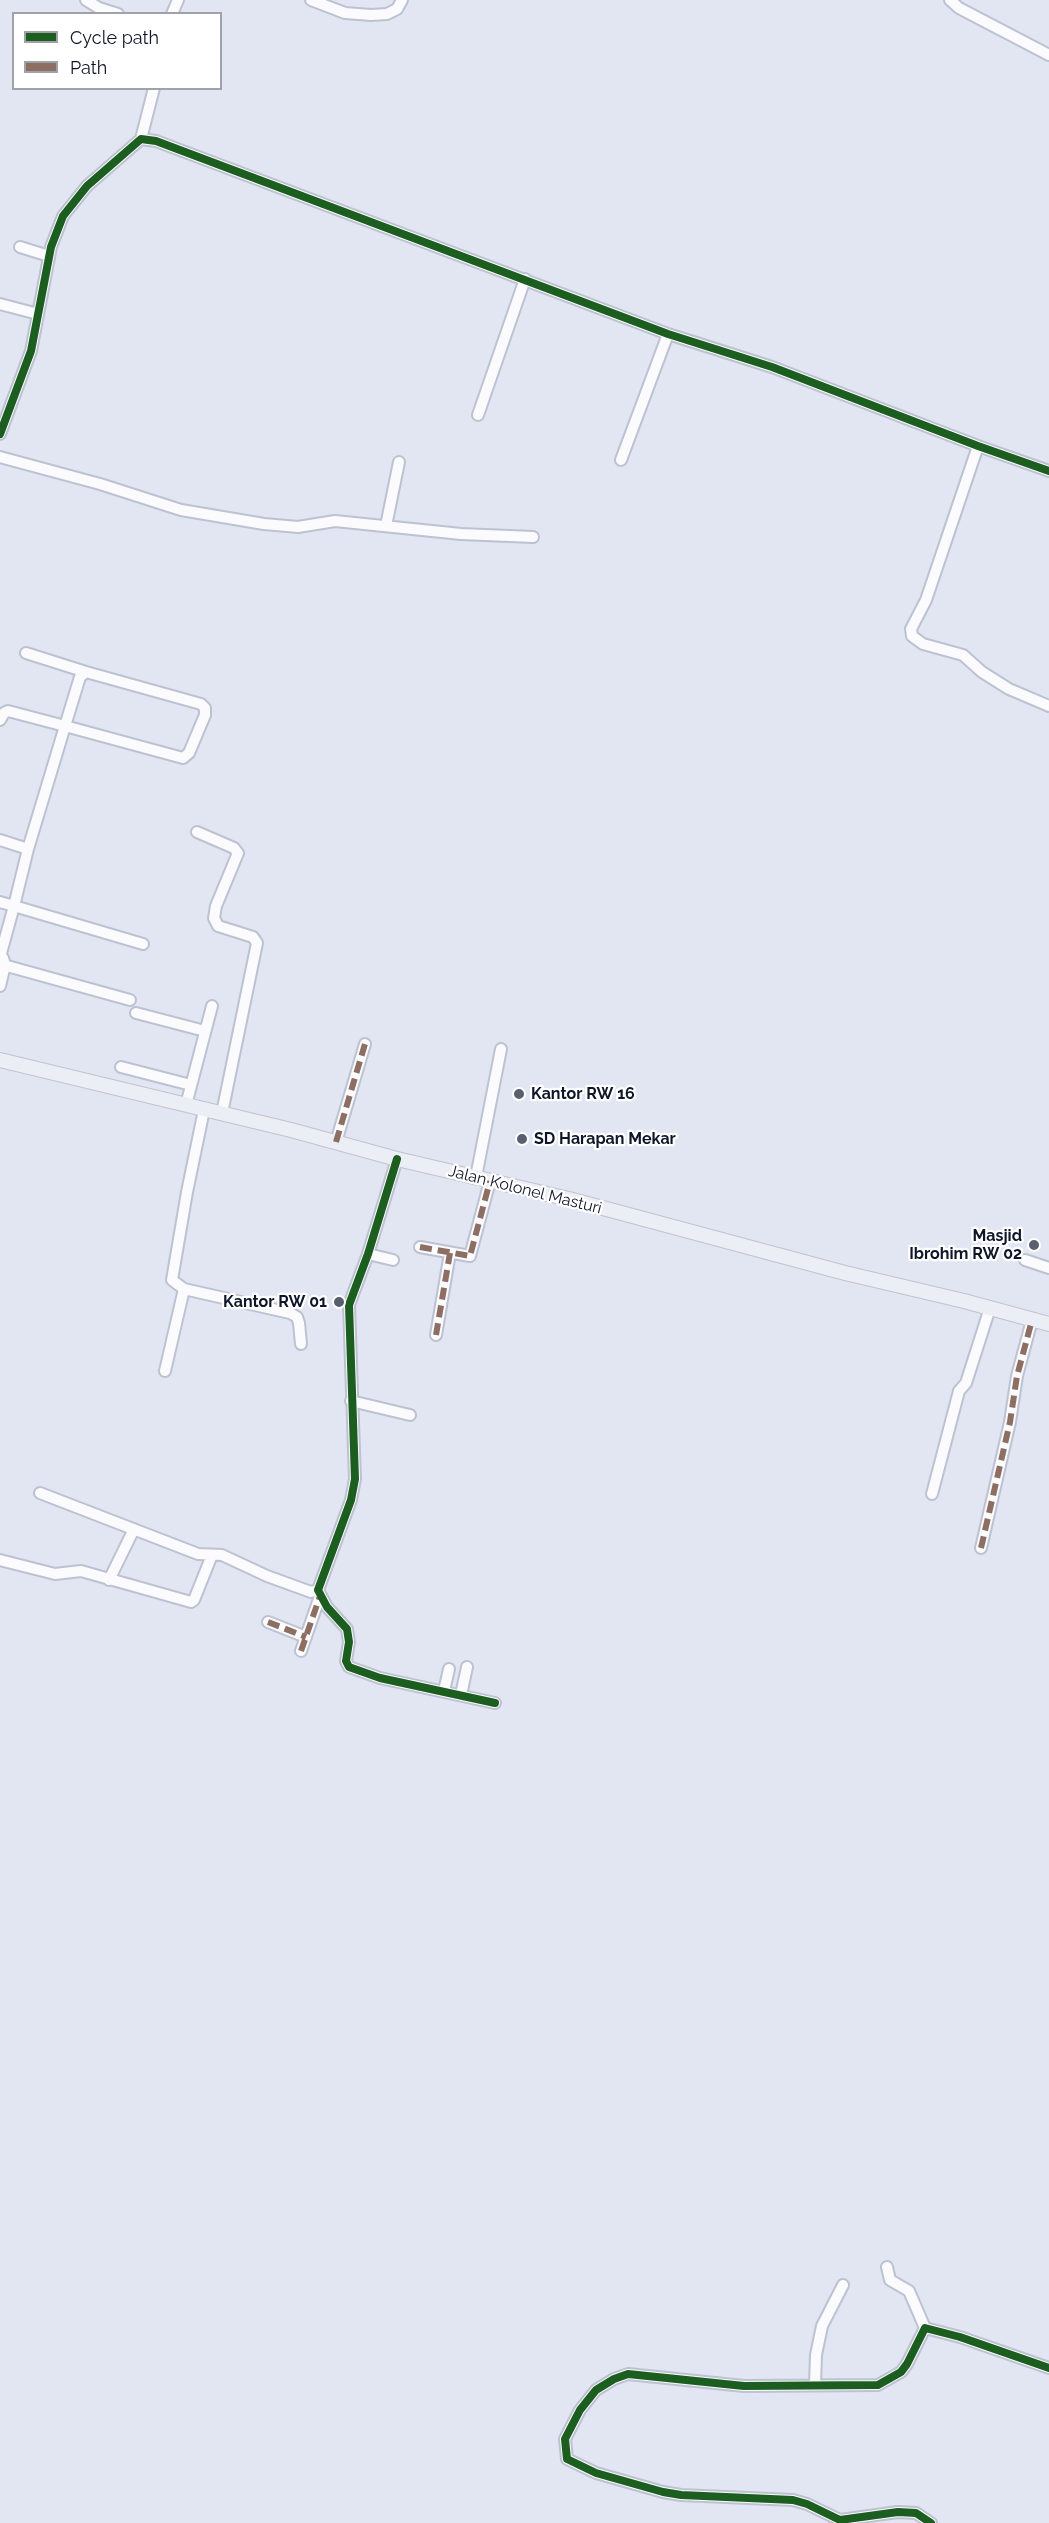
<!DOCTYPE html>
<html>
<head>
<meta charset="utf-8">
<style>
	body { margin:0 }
	#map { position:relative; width:1049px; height:2523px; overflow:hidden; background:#e2e6f3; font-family:Raleway,sans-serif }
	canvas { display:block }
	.legend { position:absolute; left:12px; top:12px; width:210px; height:78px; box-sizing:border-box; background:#fff; border:2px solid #9fa2a9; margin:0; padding:8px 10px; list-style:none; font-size:18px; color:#101629 }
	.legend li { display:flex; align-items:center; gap:12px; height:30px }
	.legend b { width:30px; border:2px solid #9fa2a9 }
</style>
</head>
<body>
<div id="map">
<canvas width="1049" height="2523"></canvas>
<ul class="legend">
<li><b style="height:8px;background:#1b5e20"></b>Cycle path</li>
<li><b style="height:8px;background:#8d6e63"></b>Path</li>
</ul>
</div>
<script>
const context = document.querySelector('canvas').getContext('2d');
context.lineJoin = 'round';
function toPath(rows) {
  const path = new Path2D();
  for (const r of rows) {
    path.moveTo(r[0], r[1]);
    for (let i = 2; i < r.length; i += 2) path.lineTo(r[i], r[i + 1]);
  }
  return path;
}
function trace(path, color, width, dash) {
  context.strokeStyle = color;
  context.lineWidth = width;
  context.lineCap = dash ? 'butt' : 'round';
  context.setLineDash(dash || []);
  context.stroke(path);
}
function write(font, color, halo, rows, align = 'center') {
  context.font = font + ' Raleway,sans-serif';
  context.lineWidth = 4.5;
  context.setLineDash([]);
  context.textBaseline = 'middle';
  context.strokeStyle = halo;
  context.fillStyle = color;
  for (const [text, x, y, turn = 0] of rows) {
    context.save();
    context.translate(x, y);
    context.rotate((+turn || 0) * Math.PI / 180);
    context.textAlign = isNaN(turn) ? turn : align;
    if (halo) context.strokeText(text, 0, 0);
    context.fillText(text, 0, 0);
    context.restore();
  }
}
const minor = toPath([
	[86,0,99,8,118,14],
	[311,0,345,13,371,15,387,14,397,9,402,0],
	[950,0,959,8,1049,55],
	[172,14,178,0],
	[141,139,154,88],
	[20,247,49,256],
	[0,304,38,314],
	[478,415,525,279],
	[0,434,31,351,51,247,63,216,87,186,141,139,156,141,668,334,772,367,978,446,1049,471],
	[978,446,926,600,911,629,912,636,923,644,963,655,982,672,1009,689,1049,706],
	[0,457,100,484,181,510,264,524,298,527,335,521,461,534,533,537],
	[621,460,668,334],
	[386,526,399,462],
	[26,653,86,672],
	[0,720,4,713,8,711,65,726,80,677,86,672,201,704,205,708,205,715,189,753,183,758,65,726,28,849],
	[197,832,234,848,238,853,216,906,214,918,218,926,253,937,257,943,222,1113],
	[0,840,28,849,14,906,0,902],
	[0,957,14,906,143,944],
	[0,964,130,1000],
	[0,986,5,965,3,958],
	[136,1013,205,1031],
	[121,1067,191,1085],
	[186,1105,212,1006],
	[204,1110,187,1192,172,1280,184,1289,290,1313,297,1317,299,1323,301,1344],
	[336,1142,365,1044],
	[397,1159,368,1254,349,1305,355,1479,351,1500,318,1590,327,1607,347,1629,349,1642,346,1661,349,1667,380,1678,495,1703],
	[476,1177,501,1049],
	[420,1247,470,1256,490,1181],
	[368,1254,393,1260],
	[1025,1260,1049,1268],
	[436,1335,450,1253],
	[165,1371,184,1289],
	[351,1401,410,1415],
	[40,1493,198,1554,222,1555,267,1576,311,1592,318,1590],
	[932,1494,959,1391,966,1383,990,1308],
	[981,1548,1010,1422,1017,1376,1032,1320],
	[0,1560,55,1574,81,1571,191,1602,194,1600,212,1555],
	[109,1580,134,1529],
	[268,1622,306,1637],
	[301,1651,320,1596],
	[444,1691,449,1669],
	[461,1695,467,1667],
	[887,2267,890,2280,909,2291,925,2328],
	[815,2385,816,2355,822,2326,843,2285],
	[931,2523,916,2513,898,2512,840,2520,807,2504,793,2500,681,2495,663,2492,596,2473,567,2459,565,2439,580,2410,596,2390,614,2379,628,2374,744,2386,878,2385,901,2372,907,2364,925,2328,960,2337,1049,2368]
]);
const major = toPath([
	[0,1060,291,1130,397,1159,573,1200,845,1273,964,1301,1049,1324]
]);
trace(minor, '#bdc2d1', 14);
trace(major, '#c0c3cc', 16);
trace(minor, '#fbfbfd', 10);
trace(major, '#eceef6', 14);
trace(toPath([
	[336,1142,365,1044],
	[420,1247,470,1256,490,1181],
	[436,1335,450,1253],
	[981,1548,1010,1422,1017,1376,1032,1320],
	[268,1622,306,1637],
	[301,1651,320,1596]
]), '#8d6e63', 6, [12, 6]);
trace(toPath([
	[0,434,31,351,51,247,63,216,87,186,141,139,156,141,668,334,772,367,978,446,1049,471],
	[397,1159,368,1254,349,1305,355,1479,351,1500,318,1590,327,1607,347,1629,349,1642,346,1661,349,1667,380,1678,495,1703],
	[931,2523,916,2513,898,2512,840,2520,807,2504,793,2500,681,2495,663,2492,596,2473,567,2459,565,2439,580,2410,596,2390,614,2379,628,2374,744,2386,878,2385,901,2372,907,2364,925,2328,960,2337,1049,2368]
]), '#1b5e20', 8);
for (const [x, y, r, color] of [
	[519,1094,6,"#5a5f70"],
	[522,1139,6,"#5a5f70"],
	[1034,1245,6,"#5a5f70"],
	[339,1302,6,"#5a5f70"]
]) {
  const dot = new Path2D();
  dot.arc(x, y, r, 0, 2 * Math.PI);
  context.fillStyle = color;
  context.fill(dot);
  trace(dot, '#fff', 2);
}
write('bold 16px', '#101629', '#fff', [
	["Kantor RW 16",531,1094],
	["SD Harapan Mekar",534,1139],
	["Masjid",1022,1236,"right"],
	["Ibrohim RW 02",1022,1254,"right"],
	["Kantor RW 01",327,1302,"right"]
], 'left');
write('16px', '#101629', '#fff', [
	["Jalan Kolonel Masturi",525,1190,14]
]);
</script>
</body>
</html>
